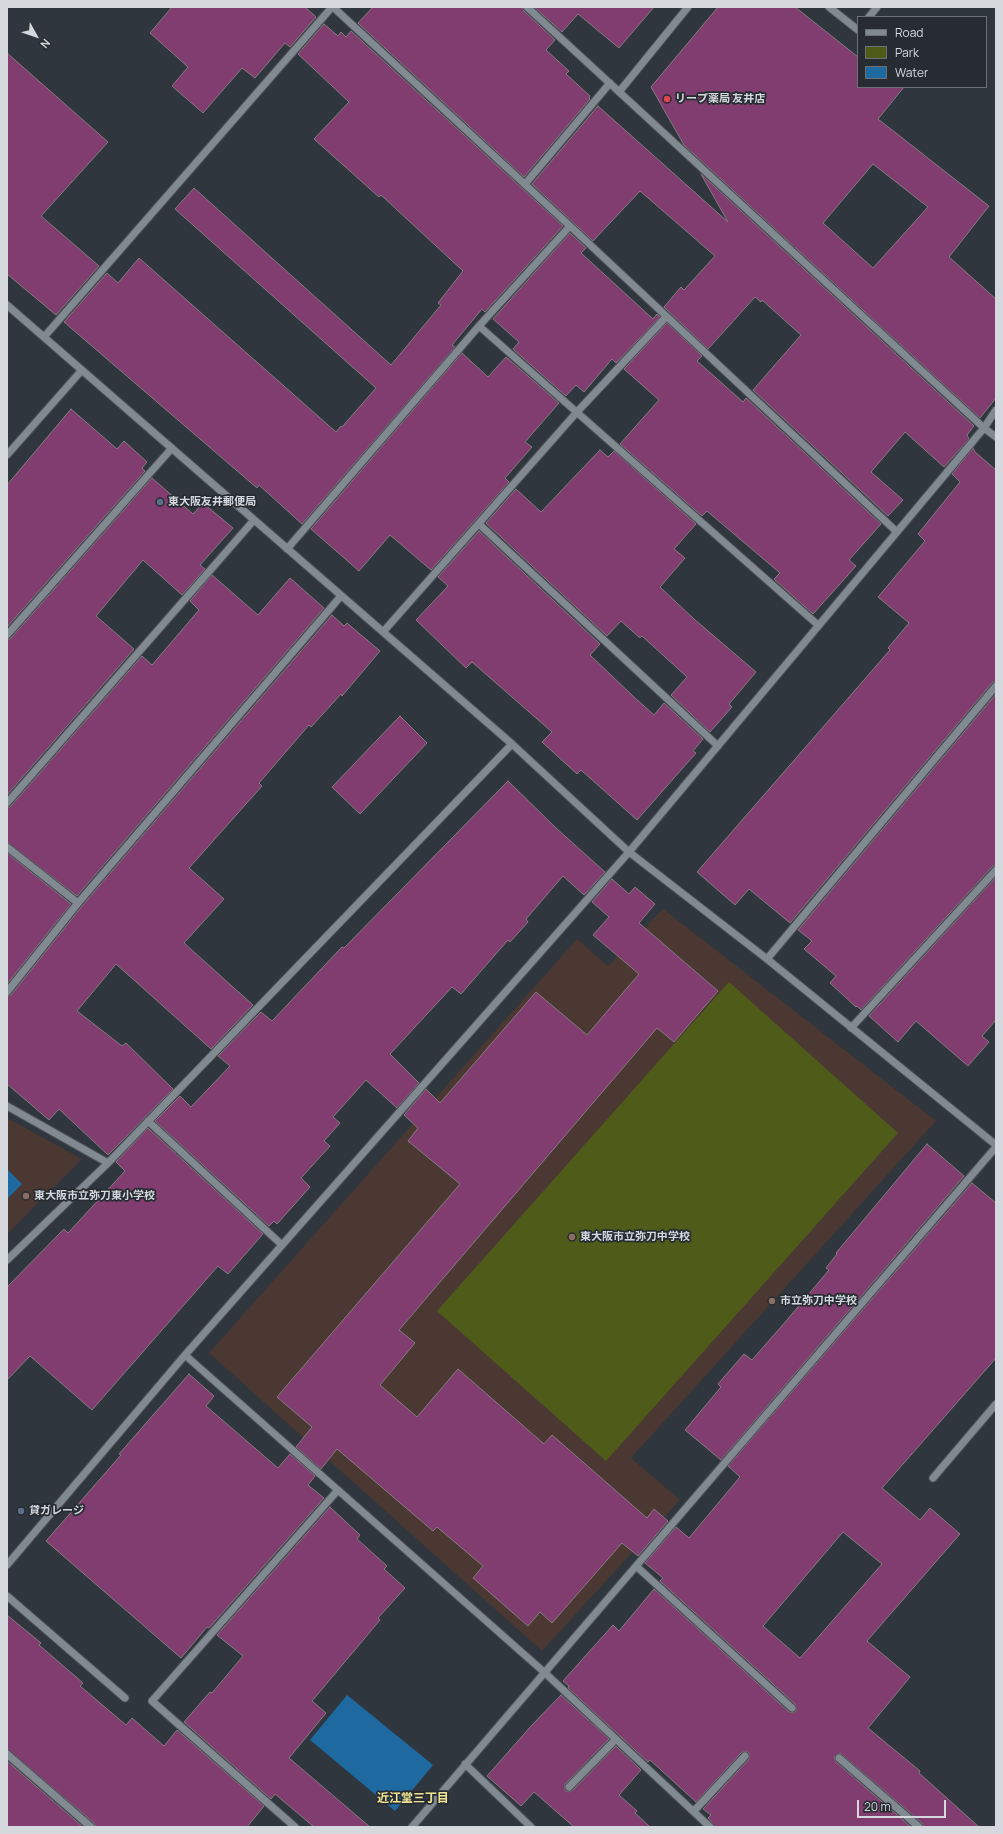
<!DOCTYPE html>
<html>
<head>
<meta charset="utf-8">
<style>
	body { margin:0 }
	#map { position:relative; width:1003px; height:1834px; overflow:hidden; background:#30363d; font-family:Manrope,sans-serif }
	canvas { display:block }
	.frame { position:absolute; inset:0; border:8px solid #d5d9dd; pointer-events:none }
	.legend { position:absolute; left:857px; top:16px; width:130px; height:72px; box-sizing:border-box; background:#262c32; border:1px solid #6c7176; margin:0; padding:5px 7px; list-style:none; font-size:12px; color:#d5d9dd }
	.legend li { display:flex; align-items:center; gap:8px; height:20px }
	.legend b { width:20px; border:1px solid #6c7176 }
	.north { position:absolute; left:16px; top:16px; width:40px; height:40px; -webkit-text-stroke:3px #262c32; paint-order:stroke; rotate:130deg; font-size:11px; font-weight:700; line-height:16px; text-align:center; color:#d5d9dd }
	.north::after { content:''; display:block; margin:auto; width:14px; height:18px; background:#d5d9dd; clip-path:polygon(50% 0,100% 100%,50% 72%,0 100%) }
	.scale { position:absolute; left:857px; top:1800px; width:89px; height:18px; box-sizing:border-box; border:2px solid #d5d9dd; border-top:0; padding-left:5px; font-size:12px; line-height:14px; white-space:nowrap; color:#d5d9dd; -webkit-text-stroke:3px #262c32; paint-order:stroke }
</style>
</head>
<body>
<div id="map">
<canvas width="1003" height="1834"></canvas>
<div class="frame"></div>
<ul class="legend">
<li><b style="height:5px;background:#828a91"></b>Road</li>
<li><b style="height:11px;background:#4f5c19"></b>Park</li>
<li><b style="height:11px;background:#1f69a1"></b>Water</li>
</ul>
<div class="north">N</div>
<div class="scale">20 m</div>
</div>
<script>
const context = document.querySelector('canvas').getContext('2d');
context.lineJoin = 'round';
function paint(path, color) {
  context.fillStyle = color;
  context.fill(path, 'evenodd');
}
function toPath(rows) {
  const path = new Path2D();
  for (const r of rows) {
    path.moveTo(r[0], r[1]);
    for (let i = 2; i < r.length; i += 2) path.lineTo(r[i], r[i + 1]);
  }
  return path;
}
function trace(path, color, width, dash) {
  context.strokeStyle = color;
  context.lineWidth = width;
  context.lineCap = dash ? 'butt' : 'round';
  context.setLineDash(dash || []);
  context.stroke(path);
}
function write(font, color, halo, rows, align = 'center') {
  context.font = font + ' Manrope,"Noto Sans JP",sans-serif';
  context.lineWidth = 3.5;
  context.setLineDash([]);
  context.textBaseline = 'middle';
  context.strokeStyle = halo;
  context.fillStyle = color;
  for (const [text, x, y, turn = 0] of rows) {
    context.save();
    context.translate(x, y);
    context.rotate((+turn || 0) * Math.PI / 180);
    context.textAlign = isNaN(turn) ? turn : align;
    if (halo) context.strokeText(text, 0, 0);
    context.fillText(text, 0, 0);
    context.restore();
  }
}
paint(toPath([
	[663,909,936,1121,631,1458,680,1500,542,1651,209,1353,577,939,608,966],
	[7,1118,82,1159,7,1234]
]), '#4b3832');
paint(toPath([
	[729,982,898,1133,606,1461,437,1311]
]), '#4f5c19');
paint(toPath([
	[7,1169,22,1184,7,1199],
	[347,1695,433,1765,395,1811,310,1740]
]), '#1f69a1');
const building = toPath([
	[172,7,305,7,316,17,290,47,285,43,255,78,242,68,203,113,172,86,188,67,150,33,172,7],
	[373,7,522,7,524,11,555,40,546,50,569,71,566,74,590,96,589,98,590,99,524,177,358,23,373,7],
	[534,7,654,7,619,48,578,14,562,32,534,7],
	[718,7,795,7,858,57,858,87,904,87,878,119,989,206,949,257,996,299,996,398,980,418,684,145,651,87,718,7],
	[873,164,928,207,873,268,823,223,873,164],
	[324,24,338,36,341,32,346,37,351,31,563,226,485,312,482,309,452,345,455,347,302,524,259,485,257,488,64,322,107,273,118,283,139,258,336,432,341,426,342,427,376,388,175,209,194,188,391,365,441,305,438,303,463,271,381,195,379,197,314,139,349,102,298,54,324,24],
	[7,53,108,142,41,216,99,266,56,315,7,274,7,53],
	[598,106,728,222,701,174,974,426,967,435,969,439,944,467,905,432,871,472,903,500,888,516,753,390,801,335,762,300,761,302,755,297,708,349,664,307,681,287,684,290,715,256,640,191,593,241,532,184,598,106],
	[570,233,586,248,581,253,653,319,657,314,660,317,616,363,612,359,584,392,576,385,566,396,513,349,519,342,493,319,570,233],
	[667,323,702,356,697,361,743,402,746,398,881,524,849,560,856,566,813,614,774,579,780,573,707,511,702,516,620,444,659,400,624,369,667,323],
	[462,353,488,377,506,357,559,403,525,442,532,447,505,478,509,482,431,570,390,535,359,571,311,529,462,353],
	[71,409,117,449,124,441,147,462,142,468,145,471,7,627,7,485,71,409],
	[973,448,975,452,996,470,996,681,992,683,790,923,749,889,735,905,697,872,890,650,888,648,909,623,878,597,925,541,918,534,960,482,952,474,973,448],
	[600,450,608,457,614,451,696,524,674,549,685,558,660,587,694,619,756,672,729,704,732,707,710,732,671,695,687,677,642,636,640,638,621,621,607,636,486,523,516,489,541,512,600,450],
	[152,478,193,514,203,503,233,528,200,565,205,569,182,595,143,560,96,616,134,649,7,795,7,640,11,638,152,478],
	[479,531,600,644,590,655,634,697,654,715,664,703,703,739,693,751,696,753,637,820,581,770,577,774,542,742,552,732,472,662,466,668,416,620,448,586,438,577,479,531],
	[212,575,258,615,290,578,324,608,77,896,7,842,7,808,11,806,142,656,152,665,199,610,190,601,212,575],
	[332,615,344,626,347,623,380,651,342,696,341,694,311,727,309,725,259,783,262,786,189,868,224,899,184,943,253,1005,211,1049,116,964,77,1011,122,1046,126,1043,173,1089,108,1155,59,1109,49,1120,7,1084,7,997,11,995,82,906,332,615],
	[996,694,996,865,992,867,861,1010,857,1006,856,1007,830,983,836,976,804,949,812,941,798,930,996,694],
	[400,716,427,743,360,814,332,787,400,716],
	[508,781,556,828,605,872,584,895,563,876,526,919,528,922,510,942,508,940,461,994,452,987,390,1054,419,1083,397,1108,366,1080,333,1117,340,1123,324,1141,330,1146,301,1178,310,1187,277,1224,274,1221,269,1226,155,1121,180,1096,191,1107,230,1066,218,1056,261,1012,272,1021,342,947,344,948,508,781],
	[7,853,71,904,7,984,7,853],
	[996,877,996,1020,982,1036,989,1042,968,1066,916,1021,898,1042,869,1016,996,877],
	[612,879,629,894,635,887,655,904,639,923,718,991,674,1042,657,1028,399,1330,415,1343,380,1385,417,1417,458,1369,544,1444,552,1435,647,1518,654,1509,668,1521,638,1556,622,1543,552,1623,540,1612,528,1626,473,1578,483,1566,437,1527,433,1531,337,1449,321,1469,296,1447,312,1427,277,1397,460,1184,408,1141,418,1128,404,1115,426,1089,440,1103,536,992,587,1035,639,974,593,935,609,917,592,902,612,879],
	[148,1128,263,1234,228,1274,218,1266,92,1410,30,1356,7,1380,7,1287,64,1229,68,1233,125,1171,116,1162,148,1128],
	[927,1144,964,1176,721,1460,685,1430,721,1387,718,1384,744,1354,752,1360,787,1320,829,1270,826,1268,837,1254,836,1253,927,1144],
	[972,1183,996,1203,996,1358,882,1488,920,1520,930,1508,960,1534,867,1641,910,1677,868,1728,920,1771,919,1773,979,1827,924,1827,922,1823,840,1753,834,1757,836,1762,911,1827,715,1827,708,1818,711,1815,703,1809,749,1759,749,1753,746,1751,741,1753,696,1802,650,1760,648,1762,568,1688,569,1686,563,1681,613,1625,619,1631,654,1589,789,1712,793,1713,796,1711,795,1704,660,1581,663,1578,645,1563,676,1527,689,1538,740,1477,728,1466,972,1183],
	[843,1532,882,1564,800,1658,763,1626,843,1532],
	[189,1374,214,1396,206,1406,278,1468,290,1454,315,1476,308,1485,324,1498,209,1628,207,1627,181,1658,46,1541,121,1455,119,1454,189,1374],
	[330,1507,360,1535,357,1539,387,1566,384,1569,405,1588,378,1618,380,1620,312,1701,326,1713,289,1758,370,1827,314,1827,275,1794,271,1799,184,1722,210,1692,212,1693,243,1656,217,1635,330,1507],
	[7,1615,41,1643,39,1645,83,1683,80,1686,126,1725,132,1718,164,1746,177,1730,264,1806,247,1827,96,1827,94,1823,7,1749,7,1615],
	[561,1695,609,1739,565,1784,565,1790,568,1792,573,1790,616,1746,641,1770,619,1795,637,1811,635,1813,650,1827,574,1827,534,1792,521,1806,487,1776,532,1725,561,1695],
	[7,1761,83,1827,7,1827,7,1761]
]);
paint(building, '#813d6f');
trace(building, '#857b81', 1);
const minor = toPath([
	[333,7,570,226,897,532],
	[527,7,984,428,996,437],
	[829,7,858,30],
	[869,17,877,7],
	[619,92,688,7],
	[525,184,610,83],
	[7,305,512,744,629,852,767,959,996,1145],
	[479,326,818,625],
	[44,337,332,7],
	[7,455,82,370],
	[479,524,718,746],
	[287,549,479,326,570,226],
	[383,632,577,412,666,317],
	[7,635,172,448],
	[7,803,254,520],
	[7,847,78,903],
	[767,959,996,686],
	[7,992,78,903,341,596],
	[851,1028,996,870],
	[7,1106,108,1163],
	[148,1121,282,1245],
	[7,1260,108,1163,512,744],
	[185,1355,544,1672,710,1827],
	[933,1478,996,1404],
	[7,1565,185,1355,629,852,984,428,996,410],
	[636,1566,792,1708],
	[7,1596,125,1698],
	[7,1754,91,1827],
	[839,1758,919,1827],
	[465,1764,531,1827],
	[569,1787,616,1739],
	[694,1811,745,1756],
	[295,1827,152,1701,338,1490],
	[412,1827,996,1147]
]);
trace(minor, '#4d5257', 9);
trace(minor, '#828a91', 7);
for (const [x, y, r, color] of [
	[667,99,4,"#e0444e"],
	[160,502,4,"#5c6f8a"],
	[26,1196,4,"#8d6e63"],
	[572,1237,4,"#8d6e63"],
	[772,1301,4,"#8d6e63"],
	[21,1511,4,"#5c6f8a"]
]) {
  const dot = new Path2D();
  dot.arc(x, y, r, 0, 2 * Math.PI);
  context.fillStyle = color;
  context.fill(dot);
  trace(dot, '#262c32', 1.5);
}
write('bold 11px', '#d5d9dd', '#262c32', [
	["リープ薬局 友井店",675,99],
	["東大阪友井郵便局",168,502],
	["東大阪市立弥刀東小学校",34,1196],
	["東大阪市立弥刀中学校",580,1237],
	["市立弥刀中学校",780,1301],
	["貸ガレージ",29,1511]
], 'left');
write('bold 12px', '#efe495', '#262c32', [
	["近江堂三丁目",413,1799]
]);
</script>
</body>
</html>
